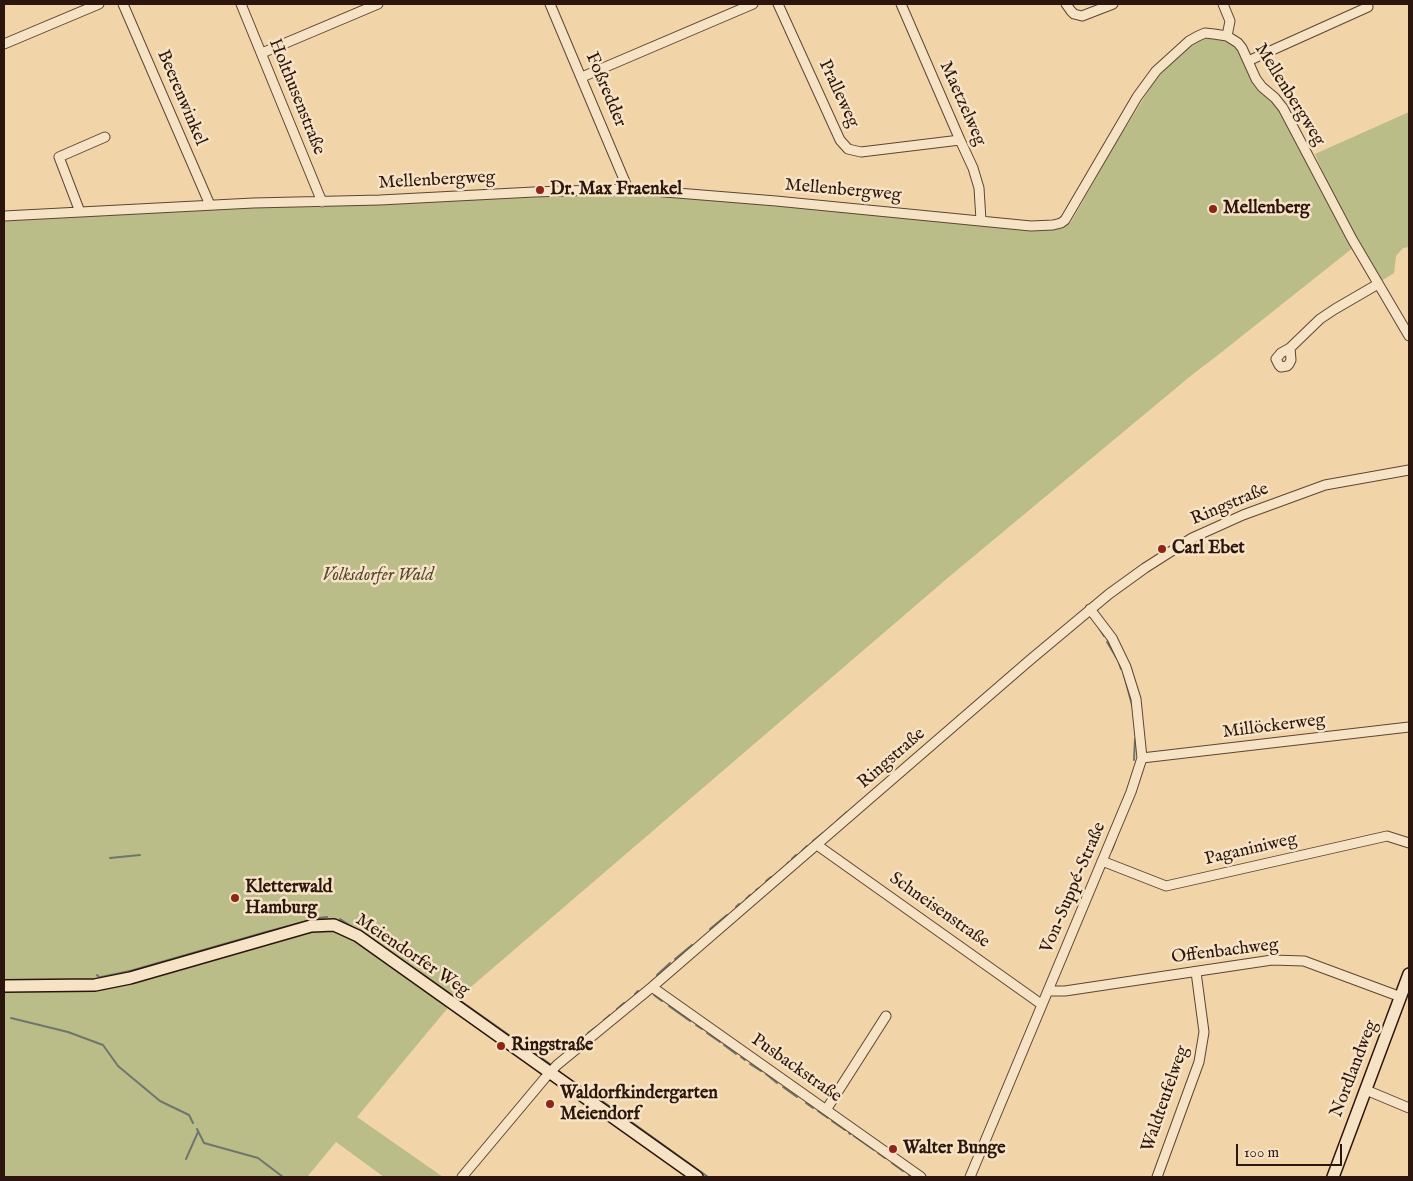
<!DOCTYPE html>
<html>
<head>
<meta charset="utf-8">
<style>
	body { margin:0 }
	#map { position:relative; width:1413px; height:1181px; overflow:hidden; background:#f1d4a7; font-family:"IM FELL English",serif }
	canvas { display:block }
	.frame { position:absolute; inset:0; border:5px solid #2c150c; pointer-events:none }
	.scale { position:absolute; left:1236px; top:1144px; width:106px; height:22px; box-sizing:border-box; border:2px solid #2c150c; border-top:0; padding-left:6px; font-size:15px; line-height:18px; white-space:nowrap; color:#2c150c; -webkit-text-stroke:4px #f6e3c6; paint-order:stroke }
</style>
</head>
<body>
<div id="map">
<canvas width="1413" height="1181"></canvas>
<div class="frame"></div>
<div class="scale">100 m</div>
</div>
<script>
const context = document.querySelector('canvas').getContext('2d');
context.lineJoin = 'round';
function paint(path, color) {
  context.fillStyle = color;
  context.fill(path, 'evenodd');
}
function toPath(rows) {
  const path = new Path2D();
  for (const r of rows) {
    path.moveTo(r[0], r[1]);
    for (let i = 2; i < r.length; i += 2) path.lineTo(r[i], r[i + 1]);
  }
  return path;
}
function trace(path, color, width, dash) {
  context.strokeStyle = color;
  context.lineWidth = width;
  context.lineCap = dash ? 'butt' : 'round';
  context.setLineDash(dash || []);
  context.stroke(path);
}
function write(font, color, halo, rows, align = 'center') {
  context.font = font + ' "IM FELL English",serif';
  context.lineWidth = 5;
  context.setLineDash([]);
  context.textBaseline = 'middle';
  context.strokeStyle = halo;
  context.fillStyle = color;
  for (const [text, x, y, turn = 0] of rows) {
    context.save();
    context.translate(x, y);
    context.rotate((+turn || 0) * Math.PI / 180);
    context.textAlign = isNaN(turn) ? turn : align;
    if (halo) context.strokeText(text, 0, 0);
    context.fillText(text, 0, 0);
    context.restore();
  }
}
paint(toPath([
	[1211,37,1222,39,1237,49,1253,79,1273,100,1322,185,1354,247,1218,355,1193,374,950,576,451,1004,357,1117,443,1177,384,1177,336,1142,307,1177,4,1177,4,218,632,192,1032,229,1056,229,1064,228,1071,222,1116,143,1152,85,1164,69,1187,49,1201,39],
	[1409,112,1409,173,1408,174,1409,247,1403,248,1396,256,1394,273,1381,281,1359,247,1321,168,1315,154]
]), '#babd87');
trace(toPath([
	[1099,628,1104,636],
	[1107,642,1116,657],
	[1119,663,1121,669],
	[1124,675,1132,705],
	[1134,760,1135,739],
	[837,821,847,812],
	[829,828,833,825],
	[813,841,823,833],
	[1112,850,1116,839],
	[802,851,807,846],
	[110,858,140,855],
	[792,859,796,855],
	[787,864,789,862],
	[766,881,771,877],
	[756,890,759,888],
	[746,899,750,895],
	[736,907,739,904],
	[340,919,357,930],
	[710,929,727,915],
	[372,939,449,993],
	[675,959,692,945],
	[97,975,99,977],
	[657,975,670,963],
	[101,977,130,971,266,932,319,918,327,917],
	[635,994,638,991],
	[654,995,662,1001],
	[455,997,550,1064],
	[669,1006,690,1021],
	[617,1009,624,1003],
	[11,1018,68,1032,103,1045,118,1066,160,1101,189,1115,193,1123],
	[604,1020,610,1015],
	[696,1025,702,1029],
	[588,1033,596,1027],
	[707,1033,720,1042],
	[724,1045,736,1054],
	[741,1057,745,1060],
	[750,1064,761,1071],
	[766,1074,777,1083],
	[783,1087,797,1097],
	[584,1088,708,1177],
	[806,1103,813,1108],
	[818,1111,828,1118],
	[832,1121,845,1130],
	[197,1129,204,1143,258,1158,283,1177],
	[849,1133,850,1134],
	[854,1136,874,1150],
	[878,1153,885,1158],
	[186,1159,198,1132],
	[892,1163,903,1171],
	[909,1175,912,1177]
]), '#6f766e', 2);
const street = toPath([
	[123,4,210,205],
	[241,4,322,202],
	[550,4,628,189],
	[778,4,840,140,848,149,861,152,960,140],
	[901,4,960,140,973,168,979,188,981,220],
	[1066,4,1071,11,1074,14,1082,16,1113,4],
	[1223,4,1230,21,1227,36],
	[4,44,99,4],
	[262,53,378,4],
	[1248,61,1368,7,1366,4],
	[582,77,753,4],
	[80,212,59,157,105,137],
	[4,216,253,203,380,200,534,192,628,189,776,201,1031,226,1053,225,1061,223,1065,220,1137,97,1156,71,1189,41,1198,36,1205,33,1214,34,1227,36,1238,43,1242,48,1256,79,1262,87,1275,98,1283,108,1352,239,1409,336],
	[1290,348,1291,360,1289,364,1287,366,1281,367,1279,365,1276,359,1281,353,1290,348,1320,319,1335,309,1378,284],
	[1142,758,1409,727],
	[817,845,1041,1004],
	[1102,861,1166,886,1387,836,1409,843],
	[652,987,921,1177],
	[1048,991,1065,991,1272,960,1304,961,1401,997],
	[1366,1090,1409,1108],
	[826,1110,886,1016],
	[462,1177,545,1078,557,1065,652,987,1030,660,1109,594,1145,568,1192,538,1243,515,1325,485,1409,470],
	[970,1177,1131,792,1142,758,1136,699,1126,667,1112,638,1090,609],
	[1157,1177,1199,1062,1204,1032,1196,972]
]);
const secondary = toPath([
	[4,986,95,985,130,978,311,926,334,925,358,936,697,1177],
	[1333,1177,1409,974]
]);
trace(street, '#5d4533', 11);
trace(secondary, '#2c150c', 14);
trace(street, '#f6e3c6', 9);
trace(secondary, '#f6e3c6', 11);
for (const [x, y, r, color] of [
	[540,190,5,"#8f2418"],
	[1213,209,5,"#8f2418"],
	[1162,549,5,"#8f2418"],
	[235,898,5,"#8f2418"],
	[501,1046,5,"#8f2418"],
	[550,1104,5,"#8f2418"],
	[893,1149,5,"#8f2418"]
]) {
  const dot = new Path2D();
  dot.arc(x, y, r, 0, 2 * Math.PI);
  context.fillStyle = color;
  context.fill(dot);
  trace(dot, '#f6e3c6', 2);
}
write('18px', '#2c150c', '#f6e3c6', [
	["Foßredder",605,90,67],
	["Pralleweg",838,94,65],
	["Mellenbergweg",1289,95,58],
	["Holthusenstraße",296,97,68],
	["Beerenwinkel",181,98,67],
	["Maetzelweg",962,104,66],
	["Mellenbergweg",437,181,-3],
	["Mellenbergweg",843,191,5],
	["Ringstraße",1230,505,-23],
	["Millöckerweg",1274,727,-7],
	["Ringstraße",892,759,-41],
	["Paganiniweg",1251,850,-13],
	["Von-Suppé-Straße",1074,888,-67],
	["Schneisenstraße",939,911,35],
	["Offenbachweg",1225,952,-7],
	["Meiendorfer Weg",412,956,34],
	["Pusbackstraße",796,1069,35],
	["Nordlandweg",1355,1069,-69],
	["Waldteufelweg",1166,1099,-71]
]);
write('bold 18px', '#2c150c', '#f6e3c6', [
	["Dr. Max Fraenkel",550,190],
	["Mellenberg",1223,209],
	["Carl Ebet",1172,549],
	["Kletterwald",245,888],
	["Hamburg",245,909],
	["Ringstraße",511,1046],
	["Waldorfkindergarten",560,1094],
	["Meiendorf",560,1115],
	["Walter Bunge",903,1149]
], 'left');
write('italic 18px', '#574731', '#f6e3c6', [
	["Volksdorfer Wald",378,576]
]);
</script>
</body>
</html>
